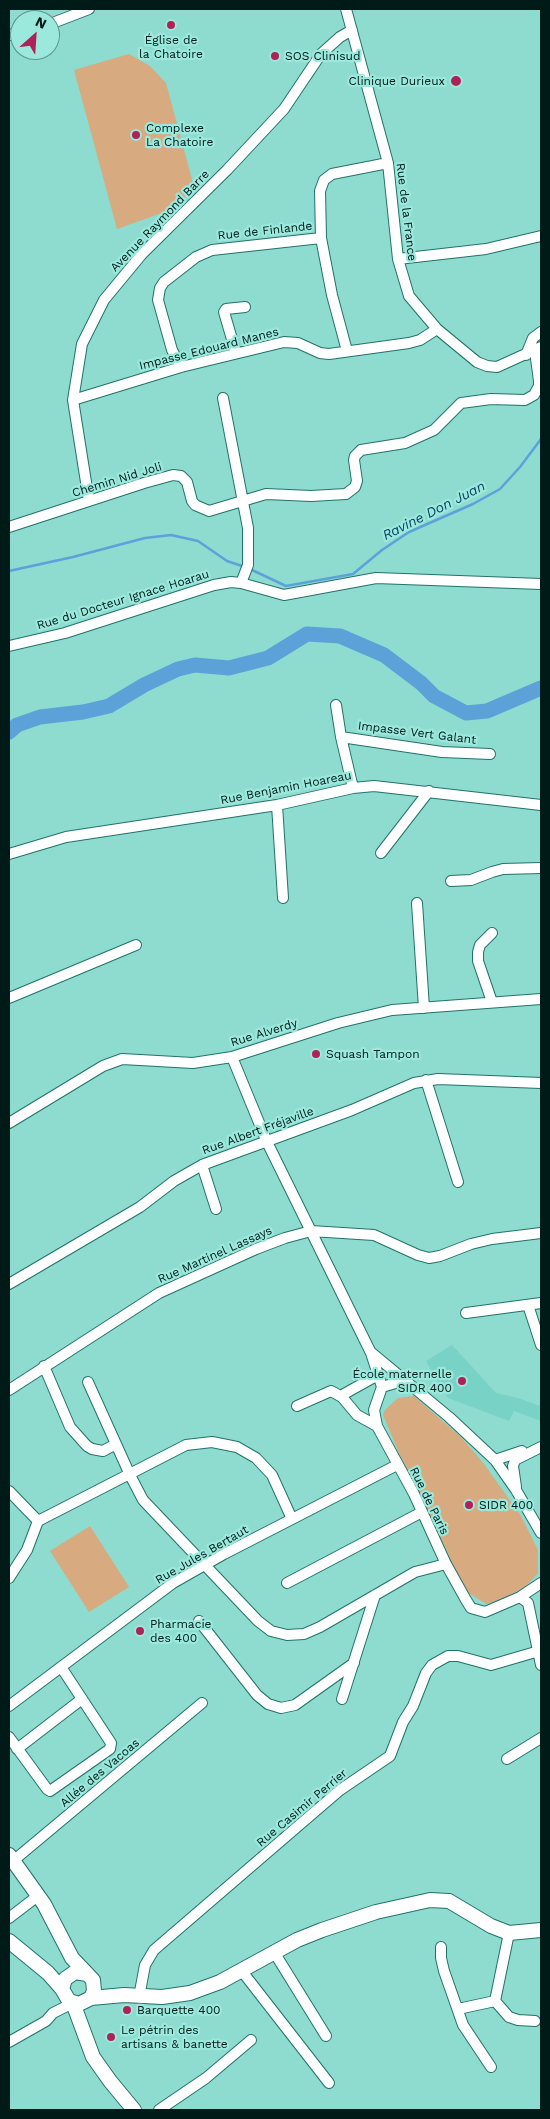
<!DOCTYPE html>
<html>
<head>
<meta charset="utf-8">
<style>
	body { margin:0 }
	#map { position:relative; width:550px; height:2119px; overflow:hidden; background:#8edbd0; font-family:"Work Sans",sans-serif }
	canvas { display:block }
	.frame { position:absolute; inset:0; border:10px solid #001a17; pointer-events:none }
	.north { position:absolute; left:10px; top:10px; width:50px; height:50px; box-sizing:border-box; background:#9be8dd; border:1px solid #5d968e; border-radius:50%; rotate:26deg; font-size:14px; font-weight:700; line-height:20px; text-align:center; color:#001a17 }
	.north::after { content:''; display:block; margin:auto; width:18px; height:22px; background:#b02157; clip-path:polygon(50% 0,100% 100%,50% 72%,0 100%) }
</style>
</head>
<body>
<div id="map">
<canvas width="550" height="2119"></canvas>
<div class="frame"></div>
<div class="north">N</div>
</div>
<script>
const context = document.querySelector('canvas').getContext('2d');
context.lineJoin = 'round';
function paint(path, color) {
  context.fillStyle = color;
  context.fill(path, 'evenodd');
}
function toPath(rows) {
  const path = new Path2D();
  for (const r of rows) {
    path.moveTo(r[0], r[1]);
    for (let i = 2; i < r.length; i += 2) path.lineTo(r[i], r[i + 1]);
  }
  return path;
}
function trace(path, color, width, dash) {
  context.strokeStyle = color;
  context.lineWidth = width;
  context.lineCap = dash ? 'butt' : 'round';
  context.setLineDash(dash || []);
  context.stroke(path);
}
function write(font, color, halo, rows, align = 'center') {
  context.font = font + ' "Work Sans",sans-serif';
  context.lineWidth = 4.5;
  context.setLineDash([]);
  context.textBaseline = 'middle';
  context.strokeStyle = halo;
  context.fillStyle = color;
  for (const [text, x, y, turn = 0] of rows) {
    context.save();
    context.translate(x, y);
    context.rotate((+turn || 0) * Math.PI / 180);
    context.textAlign = isNaN(turn) ? turn : align;
    if (halo) context.strokeText(text, 0, 0);
    context.fillText(text, 0, 0);
    context.restore();
  }
}
paint(toPath([
	[452,1345,496,1393,518,1398,540,1406,541,1403,541,1421,514,1411,509,1421,448,1398,426,1361]
]), '#79d2c6');
paint(toPath([
	[129,54,150,66,166,83,194,187,173,209,117,229,74,70],
	[414,1396,462,1438,484,1464,521,1516,538,1550,538,1573,525,1587,505,1598,486,1604,469,1593,455,1572,447,1551,398,1451,383,1415,385,1410,398,1398],
	[90,1526,129,1587,89,1612,50,1551]
]), '#d7aa7f');
trace(toPath([
	[250,569,286,586,353,574,382,550,409,532,473,504,500,489,520,467,541,439],
	[9,571,73,557,145,538,171,535,198,541,227,561,245,567]
]), '#5ca2d9', 2.5);
trace(toPath([
	[9,732,17,725,40,717,83,712,109,706,144,685,178,669,195,665,229,668,268,658,307,634,340,636,384,655,421,683,434,696,466,713,487,711,541,688]
]), '#5ca2d9', 15);
const minor = toPath([
	[346,9,388,163,398,259,409,296,437,329,477,362,487,366,497,367,541,347],
	[50,24,89,9],
	[9,35,20,33],
	[398,259,486,249,541,236],
	[347,351,332,295,321,238,320,191,324,180,332,174,388,163],
	[236,353,224,312,226,309,245,307],
	[526,355,533,338,541,332],
	[181,367,172,350,158,300,160,288,164,282,196,257,212,250,321,238],
	[223,398,248,528,248,565,241,583],
	[73,400,181,367,284,342,298,343,320,353,329,354,409,343,420,340,437,329],
	[89,501,73,400,82,344,104,300,142,254,227,170,284,109,321,54,340,37,352,30],
	[9,527,144,483,173,475,181,476,187,482,192,501,195,505,209,511,266,494,311,496,346,494,355,487,357,481,354,460,355,456,361,450,405,443,434,430,461,403,491,399,525,400,534,395,539,386,539,381,535,351],
	[9,646,65,633,214,585,231,582,241,583,284,595,376,578,541,584],
	[336,705,341,737,353,788],
	[341,737,442,752,490,754],
	[277,805,283,898],
	[381,853,429,791],
	[9,854,66,837,277,805,353,788,374,786,541,805],
	[451,881,471,880,492,872,503,869,541,868],
	[417,903,424,1008],
	[492,933,480,945,478,952,478,961,492,1002],
	[9,998,136,945],
	[232,1057,267,1142,371,1353,382,1387,374,1410,377,1426,414,1494,446,1564,466,1600,471,1608,485,1612,520,1597,541,1583],
	[426,1080,458,1182],
	[9,1123,103,1066,122,1059,193,1063,232,1057,338,1023,392,1010,541,999],
	[202,1165,216,1209],
	[9,1284,140,1207,174,1181,202,1165,352,1110,414,1083,438,1079,541,1083],
	[528,1305,541,1345],
	[466,1313,541,1303],
	[372,1353,449,1417,495,1460,516,1490,541,1533],
	[44,1366,70,1427,87,1446,92,1449,103,1451,116,1444],
	[88,1382,130,1475,143,1500,258,1621,271,1631,287,1635,304,1634,320,1627,415,1572,446,1564],
	[382,1387,406,1380],
	[9,1390,159,1293,256,1249,285,1238,311,1231,374,1235,418,1255,429,1258,440,1256,471,1244,492,1239,541,1233],
	[297,1406,331,1391,342,1397],
	[377,1426,357,1415,342,1397,344,1394,378,1375],
	[495,1460,522,1451],
	[516,1487,513,1466,515,1460,541,1447],
	[9,1491,38,1521],
	[9,1578,27,1550,38,1521,186,1445,212,1442,237,1447,256,1458,272,1475,292,1519],
	[287,1583,422,1512],
	[520,1597,528,1603,541,1665],
	[199,1621,257,1695,268,1704,281,1708,295,1705,354,1663],
	[342,1699,375,1595],
	[9,1706,173,1583,224,1554,397,1465],
	[9,1737,47,1789,50,1791,110,1749,111,1743,61,1667],
	[17,1749,82,1699],
	[507,1759,541,1738],
	[13,1861,202,1703],
	[9,1918,39,1895],
	[441,1947,441,1958,444,1971,463,2025,491,2067],
	[274,1952,326,2036],
	[241,1970,329,2083],
	[139,1997,145,1965,154,1950,340,1790,390,1756,403,1722,413,1706,426,1673,432,1665,448,1656,458,1656,491,1665,539,1651],
	[495,2001,509,2017,518,2020,535,2021],
	[458,2009,495,2001,509,1933],
	[9,2042,46,2021,53,2013,73,2003],
	[159,2110,206,2078,251,2040]
]);
const major = toPath([
	[9,1855,44,1904,72,1958,93,1980,94,1991,91,1998,79,2004,69,2001,62,1989,65,1979,75,1972,87,1974],
	[9,1941,48,1973,62,1989],
	[91,1998,124,1995,162,1997,190,1993,220,1982,297,1940,322,1930,376,1912,430,1900,449,1901,491,1926,509,1933,541,1930],
	[73,2003,93,2057,110,2081,134,2110]
]);
trace(minor, '#21736a', 12);
trace(major, '#21736a', 16);
trace(minor, '#fff', 10);
trace(major, '#fff', 14);
for (const [x, y, r, color] of [
	[171,25,5,"#b02157"],
	[275,56,5,"#b02157"],
	[456,81,6,"#b02157"],
	[136,135,5,"#b02157"],
	[316,1054,5,"#b02157"],
	[462,1381,5,"#b02157"],
	[469,1505,5,"#b02157"],
	[140,1631,5,"#b02157"],
	[127,2010,5,"#b02157"],
	[111,2037,5,"#b02157"]
]) {
  const dot = new Path2D();
  dot.arc(x, y, r, 0, 2 * Math.PI);
  context.fillStyle = color;
  context.fill(dot);
  trace(dot, '#9be8dd', 2);
}
write('12px', '#001a17', '#9be8dd', [
	["Église de",171,40,"center"],
	["la Chatoire",171,54,"center"],
	["SOS Clinisud",285,56],
	["Clinique Durieux",445,81,"right"],
	["Complexe",146,128],
	["La Chatoire",146,142],
	["Squash Tampon",326,1054],
	["École maternelle",452,1374,"right"],
	["SIDR 400",452,1388,"right"],
	["SIDR 400",479,1505],
	["Pharmacie",150,1624],
	["des 400",150,1638],
	["Barquette 400",137,2010],
	["Le pétrin des",121,2030],
	["artisans & banette",121,2044]
], 'left');
write('12px', '#001a17', '#9be8dd', [
	["Rue de la France",406,212,83],
	["Avenue Raymond Barre",160,221,-46],
	["Rue de Finlande",265,231,-6],
	["Impasse Edouard Manes",209,349,-14],
	["Chemin Nid Joli",117,480,-17],
	["Rue du Docteur Ignace Hoarau",123,600,-17],
	["Impasse Vert Galant",417,733,7],
	["Rue Benjamin Hoareau",286,788,-11],
	["Rue Alverdy",264,1033,-17],
	["Rue Albert Fréjaville",258,1131,-20],
	["Rue Martinel Lassays",215,1255,-24],
	["Rue de Paris",429,1501,64],
	["Rue Jules Bertaut",202,1555,-30],
	["Allée des Vacoas",100,1773,-40],
	["Rue Casimir Perrier",302,1808,-40]
]);
write('italic 14px', '#0a4166', '#9be8dd', [
	["Ravine Don Juan",434,511,-27]
]);
</script>
</body>
</html>
